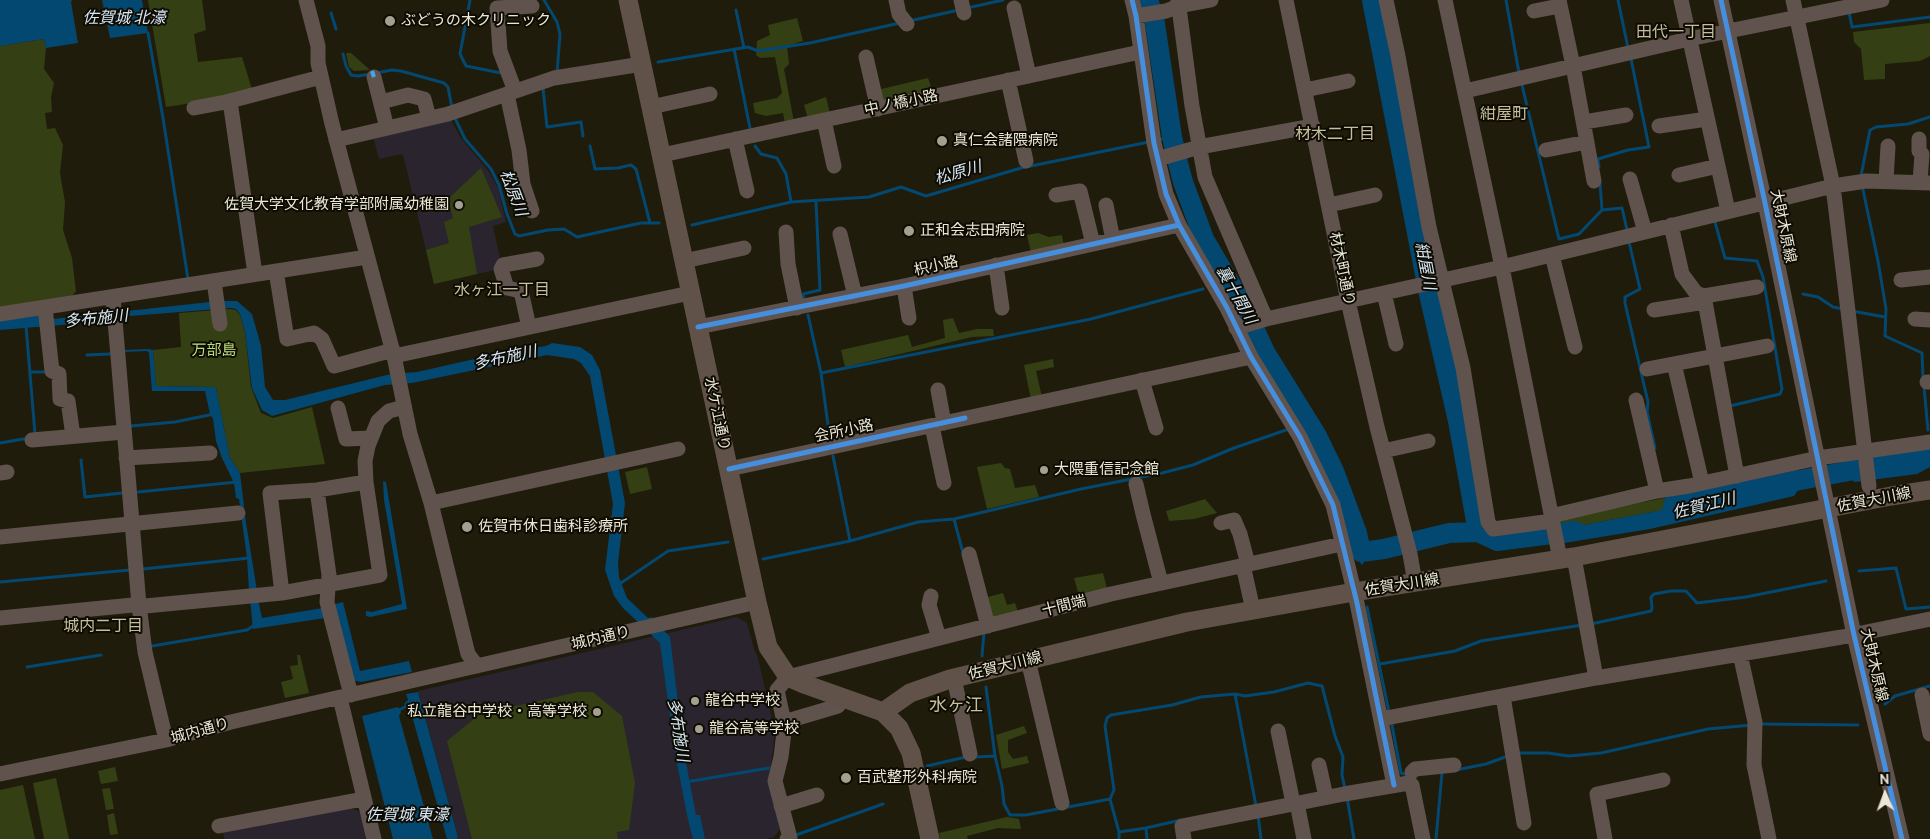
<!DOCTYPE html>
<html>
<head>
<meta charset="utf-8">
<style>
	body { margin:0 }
	#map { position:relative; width:1930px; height:839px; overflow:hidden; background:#1f1c0c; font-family:Cabin,sans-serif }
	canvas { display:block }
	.north { position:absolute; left:1860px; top:769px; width:50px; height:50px; -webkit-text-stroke:4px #0e0c02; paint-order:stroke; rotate:358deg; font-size:14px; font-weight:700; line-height:20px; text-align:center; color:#eae7d6 }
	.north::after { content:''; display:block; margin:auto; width:18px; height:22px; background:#eae7d6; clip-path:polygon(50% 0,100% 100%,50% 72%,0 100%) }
</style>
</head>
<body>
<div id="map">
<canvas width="1930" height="839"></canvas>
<div class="north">N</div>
</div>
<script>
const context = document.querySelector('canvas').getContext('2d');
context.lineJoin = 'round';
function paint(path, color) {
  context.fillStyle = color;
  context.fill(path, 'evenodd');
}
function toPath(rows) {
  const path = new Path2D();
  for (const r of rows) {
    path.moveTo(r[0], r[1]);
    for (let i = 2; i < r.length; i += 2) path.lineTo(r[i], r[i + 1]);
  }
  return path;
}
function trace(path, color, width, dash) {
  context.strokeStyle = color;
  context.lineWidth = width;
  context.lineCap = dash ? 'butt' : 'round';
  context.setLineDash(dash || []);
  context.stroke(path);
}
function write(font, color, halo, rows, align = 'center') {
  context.font = font + ' Cabin,"Noto Sans JP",sans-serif';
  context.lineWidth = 4;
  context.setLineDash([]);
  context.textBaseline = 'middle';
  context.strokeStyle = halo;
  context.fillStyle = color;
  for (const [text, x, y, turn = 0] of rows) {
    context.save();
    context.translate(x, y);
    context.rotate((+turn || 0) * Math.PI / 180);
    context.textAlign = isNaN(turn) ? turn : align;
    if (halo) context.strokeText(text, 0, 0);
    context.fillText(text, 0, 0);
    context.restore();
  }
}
paint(toPath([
	[449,116,460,137,489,172,498,188,506,222,493,226,501,263,499,269,434,284,403,154,379,159,373,136],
	[737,617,747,623,754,649,758,658,775,733,769,780,780,829,774,837,767,839,459,839,418,691],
	[345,806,358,811,365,821,369,839,224,839,223,831]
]), '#2a242f');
paint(toPath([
	[148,0,202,0,206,30,194,34,198,62,242,57,252,89,232,97,166,107],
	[797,18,803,41,787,46,789,64,784,69,794,122,785,124,783,113,766,116,755,113,753,103,777,98,782,93,775,57,760,58,756,55,757,41,770,35,768,25],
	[1930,23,1930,56,1920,61,1885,64,1885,79,1864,80,1861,49,1854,42,1853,32],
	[44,39,46,48,44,69,54,83,51,97,52,112,45,113,47,129,55,128,63,145,60,173,65,202,63,230,72,258,76,291,71,297,0,308,0,46],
	[346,53,351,53,370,70,354,71,349,67],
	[928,78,933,92,880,103,877,90],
	[826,97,830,114,808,119,804,105],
	[481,168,502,217,469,227,477,274,434,284,426,250,449,243,444,222,453,218,448,199],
	[1038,233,1049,237,1062,235,1064,246,1031,253,1027,235],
	[230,309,236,310,240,315,245,333,251,387,261,413,273,418,312,407,325,464,240,473,230,458,216,388,213,387,156,386,153,350,181,347,179,313],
	[953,318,959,333,977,329,993,329,994,336,972,337,845,367,841,350,908,335,912,347,945,338,943,320],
	[1053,359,1054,367,1036,371,1042,397,1031,400,1024,365],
	[1001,463,1005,468,1010,469,1015,488,1035,485,1039,497,987,509,977,467],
	[647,467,652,489,630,494,625,472],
	[1665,498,1663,510,1568,528,1560,526,1560,521,1572,516],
	[1205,499,1217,513,1194,519,1169,521,1166,511],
	[1103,573,1108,592,1080,599,1074,578],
	[1003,593,1007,605,1015,603,1019,615,990,622,984,598],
	[297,655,300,655,309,693,285,698,281,682,293,679,290,666,298,665],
	[578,692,593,692,622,716,635,783,629,830,617,832,618,839,472,839,447,741,480,714],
	[1024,726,1027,733,1008,740,1008,752,1013,759,1027,756,1029,763,1002,769,996,735],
	[115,767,118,781,101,784,98,771],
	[56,778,69,839,44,839,33,783],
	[23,785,35,839,0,839,0,790],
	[110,788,114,809,106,810,102,789],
	[114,813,118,834,110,835,107,815],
	[1007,817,1019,819,1021,829,998,828,967,836,968,839,940,839,939,833]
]), '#344013');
paint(toPath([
	[0,0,72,0,71,2,78,43,46,48,44,39,0,46],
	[102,0,142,0,148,33,110,38],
	[219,301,237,301,252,314,261,346,265,387,273,400,285,400,391,374,417,372,501,353,546,346,552,343,580,347,592,355,600,370,625,503,618,563,619,577,627,598,648,618,651,617,670,637,684,752,696,815,700,815,705,839,693,839,687,815,675,753,660,643,623,608,614,596,605,570,613,504,590,376,581,363,574,359,547,355,412,383,385,385,272,416,262,410,252,388,245,332,240,314,236,309,230,308,118,317,109,321,0,330,0,321,41,315,44,320],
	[148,349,153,350,156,386,213,387,216,388,230,458,240,473,246,523,257,591,249,591,247,558,239,499,236,498,234,483,222,458,216,441,213,419,210,414,205,391,152,391,149,353,147,351,123,352,123,350],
	[1930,449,1930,467,1917,474,1855,482,1845,476,1843,463,1847,458],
	[1798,470,1800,487,1794,496,1650,529,1564,543,1560,527,1568,528,1662,510,1665,498,1667,497],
	[383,481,386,482,407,609,370,617,366,616,366,611,372,612,402,604,384,500],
	[250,599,258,599,262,618,323,608,325,618,253,629],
	[343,602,360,671,409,661,412,672,361,682,351,680,332,605],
	[418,692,457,833,458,839,447,839,410,709,407,708,404,704,408,700,406,694],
	[398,707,401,712,399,716,433,839,393,839,362,716]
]), '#034871');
trace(toPath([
	[470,0,460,54,466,66,501,73],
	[544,0,557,22,560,34,557,73],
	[1506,0,1519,73],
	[1618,0,1628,48],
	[967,8,1003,0],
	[736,10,744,48],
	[331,13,336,29],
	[1847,13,1849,12,1852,27,1930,17],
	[909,21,959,10],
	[148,33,163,118,188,279],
	[734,49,750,128],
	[343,54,346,66,351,75,358,76,370,74],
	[658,62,748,47,758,51,810,43,900,23],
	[376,73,392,70,401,71,444,83,448,87,452,108],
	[1522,85,1559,239,1579,234,1602,210,1622,208,1627,230],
	[543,88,547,127,581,122,583,136],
	[454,116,465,139,491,169,499,185,507,214,515,234,519,236,548,230,564,229,577,237,641,223,659,223],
	[1158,140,1172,137],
	[590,146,595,169,618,168,631,165,636,169,650,223],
	[755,146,761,154,777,158,786,174,791,202],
	[1599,167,1598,159,1628,150,1649,147,1631,59],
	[1861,176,1870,130,1876,127,1908,124,1930,117],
	[1600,183,1602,210],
	[1862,185,1878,261,1886,309,1885,336,1922,353,1923,378],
	[1715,222,1725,258,1757,261,1763,277,1782,389,1780,394,1730,406],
	[692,225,791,202,869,197,901,187,926,196,1021,168,1149,142],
	[1629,242,1640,289,1625,297,1625,303,1648,402,1647,412,1655,448],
	[1803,294,1818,297,1833,307,1843,309],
	[804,300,803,294,820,290,816,202],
	[1852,311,1885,317],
	[808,315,821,373,830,440],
	[26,326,35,434],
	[87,355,110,354],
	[31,372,46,372],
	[821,373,1091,319,1203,289],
	[1924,387,1928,430],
	[1297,425,1306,420],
	[131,426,175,422,214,414],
	[0,443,29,438],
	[833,456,850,541],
	[81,460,85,497,122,493],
	[138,492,237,482],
	[954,519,963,553],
	[1361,552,1362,563],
	[763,559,850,541,918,522,954,519,1081,489,1162,473,1193,465,1234,448,1289,429],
	[143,569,249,558],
	[1859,571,1896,568,1906,609,1930,607],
	[0,582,130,570],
	[618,585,668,551,728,542],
	[1367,607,1389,712],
	[1591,624,1651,611,1652,608,1651,597,1654,594,1671,591,1686,591,1697,603,1746,597,1826,581],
	[152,646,247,630,256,624],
	[982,656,984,632],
	[1380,664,1455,651,1481,641,1582,625],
	[27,667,101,655],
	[986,687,995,756],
	[1235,694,1256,806],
	[1885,704,1895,696,1930,686],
	[397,711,409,705],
	[1391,720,1401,773,1408,775],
	[1760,724,1858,725],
	[1516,753,1548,753,1569,756,1601,753,1708,729,1752,725],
	[975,757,995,756,1002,786,1004,804,1010,815,1026,815,1110,799,1119,832,1119,839],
	[927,766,966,757],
	[1456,770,1486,764,1508,756],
	[686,782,769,768],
	[1347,797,1354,839],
	[1110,799,1114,790,1105,726,1107,718,1111,715,1172,705,1201,697,1235,694,1245,696,1274,692,1308,683,1322,686,1335,736,1343,757,1342,775,1345,789],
	[1258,815,1261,839],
	[1146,828,1181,820],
	[1119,832,1146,828,1147,839],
	[796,835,883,804],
	[1436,839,1442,773]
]), '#034871', 3);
trace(toPath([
	[1148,0,1154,17,1172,137,1178,163,1183,182,1204,239,1245,309,1265,352,1317,436,1334,471,1357,533,1361,552,1384,549,1449,533,1478,532,1497,541,1575,531],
	[1372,0,1428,290,1458,421,1478,532],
	[1774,487,1790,482,1870,467]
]), '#034871', 20);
trace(toPath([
	[306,0,318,46,318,63,332,124,394,356,410,434,431,503,468,654,477,666],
	[896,0,899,14,907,24],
	[961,0,964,13],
	[1132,0,1136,16,1154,143,1166,194,1179,225,1227,308,1251,357,1300,437,1333,505,1357,603,1394,785],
	[1178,0,1192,106,1205,177,1266,319],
	[1286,0,1348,301,1377,427,1410,554,1415,583],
	[1386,0,1398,56,1429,227,1463,368,1488,522,1493,529,1552,521],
	[1445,0,1502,267,1560,559],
	[1559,0,1573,66,1594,181],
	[1681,0,1728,211],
	[1721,0,1765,203,1854,635,1902,839],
	[1793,0,1833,186,1869,486],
	[1014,8,1029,76],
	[1534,11,1560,6],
	[1136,16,1166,11,1179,6,1211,0],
	[866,57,878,109],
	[374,77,387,128],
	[1008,80,1026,161],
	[1305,90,1348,81],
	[515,91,500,51,497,8,532,6],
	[1465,91,1689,39,1882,0],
	[507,94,519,150,523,184,532,211],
	[230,101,255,274],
	[381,102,408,95,424,99,429,118],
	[651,107,710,94],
	[194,108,226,102,321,77],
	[824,120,834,166],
	[1584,122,1626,115],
	[1659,126,1707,119],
	[735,139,747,191],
	[1919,139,1919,151,1922,154,1920,182],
	[336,140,448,114,554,78,642,64],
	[1546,150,1587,142],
	[662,155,1140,52],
	[1158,159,1199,147,1313,126],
	[1679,175,1718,166],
	[1630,179,1645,232],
	[1886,181,1888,146],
	[1056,195,1080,191,1093,244],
	[1106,205,1113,240],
	[1329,205,1375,195],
	[1671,225,1682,274,1696,293,1704,296,1737,476],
	[786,232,788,264,797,308],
	[840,234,855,296],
	[1552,255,1575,347],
	[684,261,744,248],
	[996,265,1002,308],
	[276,271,287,339,314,333,322,339,334,366,393,350],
	[1901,280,1930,277],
	[214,281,220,324],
	[904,286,909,318],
	[1384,293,1396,344],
	[1704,296,1757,287],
	[113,297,139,605,145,652,166,740],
	[45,307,52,371,59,374,60,399,68,401,73,436],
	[1654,310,1705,302],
	[0,314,367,257],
	[1915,319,1930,320],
	[529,327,521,291,507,288,501,269,503,265,537,259],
	[698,327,904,286,1179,225],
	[1236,328,1266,319,1502,267,1833,186,1866,181,1930,183],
	[394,356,690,293],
	[1647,369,1767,346],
	[1676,372,1702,483],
	[1142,380,1156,428],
	[1927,382,1930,382],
	[938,390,944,423],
	[1636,400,1657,491],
	[338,408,346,439,371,438],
	[932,426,944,483],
	[32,440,124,432],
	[1383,451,1428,441],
	[126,458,210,453],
	[729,469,1251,357],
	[0,473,7,472],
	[1136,484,1143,514,1161,583],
	[317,490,329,575,327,602,351,695],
	[431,503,678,449],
	[1551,516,1657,491,1689,486,1818,458,1930,442],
	[1221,523,1234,520,1240,534,1248,564],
	[0,537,238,513],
	[969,554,988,626],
	[1574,557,1596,678],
	[1243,565,1253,610],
	[282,593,270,493,317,490,366,482],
	[931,596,929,605,939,638],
	[0,618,133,605,145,606,282,593,380,575,366,482,365,461,368,446,378,421,389,411,404,407],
	[1740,654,1755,722,1754,765,1769,839],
	[1028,660,1062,803],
	[954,678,970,754],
	[1922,695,1930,734],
	[1503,696,1524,823],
	[340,698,374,839],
	[1381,719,1596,678,1842,637,1930,619],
	[784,722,838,706,841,697],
	[1278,731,1293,803],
	[1319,765,1326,797],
	[1412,772,1415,769,1454,765],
	[0,774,166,740,231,722,757,602],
	[1297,803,1304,839],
	[781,806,817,795],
	[219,826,363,799],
	[787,839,790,838,775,781,781,757,784,732,784,722,777,690,788,677,1111,594,1342,544],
	[1184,839,1182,826,1344,794,1409,783,1412,785,1423,839],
	[1605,839,1597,794,1663,780]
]), '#60524d', 15);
trace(toPath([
	[628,0,757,602,768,647,788,677,804,684,883,712,899,728,911,753,930,839],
	[883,712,910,693,950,679,1187,622,1354,592,1574,557,1891,496,1930,490]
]), '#605248', 19);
trace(toPath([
	[372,71,374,77]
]), '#3fa9f5', 4, [8, 4]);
trace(toPath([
	[1132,0,1136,16,1154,143,1166,194,1179,225,1227,308,1251,357,1300,437,1333,505,1357,603,1394,785],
	[1721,0,1765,203,1854,635,1902,839],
	[698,327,904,286,1179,225],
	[729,469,965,418]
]), '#468fdf', 5);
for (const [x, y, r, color] of [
	[390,21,6,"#a3a08f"],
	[942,141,6,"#a3a08f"],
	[459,205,5,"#a3a08f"],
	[909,231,6,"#a3a08f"],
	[1044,470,5,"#a3a08f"],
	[467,527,6,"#a3a08f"],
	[695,701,5,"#a3a08f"],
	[597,712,5,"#a3a08f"],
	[699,729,5,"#a3a08f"],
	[846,778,6,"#a3a08f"]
]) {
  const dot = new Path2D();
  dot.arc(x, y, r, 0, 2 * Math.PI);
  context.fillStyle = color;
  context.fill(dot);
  trace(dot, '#0e0c02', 2);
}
write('15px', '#eae7d6', '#0e0c02', [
	["ぶどうの木クリニック",401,21],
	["真仁会諸隈病院",953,141],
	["佐賀大学文化教育学部附属幼稚園",449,205,"right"],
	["正和会志田病院",920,231],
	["大隈重信記念館",1054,470],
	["佐賀市休日歯科診療所",478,527],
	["龍谷中学校",705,701],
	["私立龍谷中学校・高等学校",587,712,"right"],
	["龍谷高等学校",709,729],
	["百武整形外科病院",857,778]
], 'left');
write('15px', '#eae7d6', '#0e0c02', [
	["中ノ橋小路",901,103,-12],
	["大財木原線",1783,226,78],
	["枳小路",936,266,-12],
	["材木町通り",1342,269,78],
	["水ケ江通り",717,414,78],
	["会所小路",844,431,-12],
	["佐賀大川線",1874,500,-11],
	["佐賀大川線",1402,585,-9],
	["十間端",1064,606,-14],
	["城内通り",601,638,-13],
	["大財木原線",1874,665,77],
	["佐賀大川線",1005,666,-14],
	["城内通り",200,731,-15]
]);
write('15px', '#bbdd7a', '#0e0c02', [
	["万部島",214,351]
]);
write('italic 16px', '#d6e6f5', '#0e0c02', [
	["佐賀城 北濠",124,18],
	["松原川",958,173,-16],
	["松原川",513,193,69],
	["紺屋川",1425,266,79],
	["裏十間川",1236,295,61],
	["多布施川",96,319,-6],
	["多布施川",505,358,-12],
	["佐賀江川",1704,506,-14],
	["多布施川",678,730,81],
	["佐賀城 東濠",407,815]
]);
write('16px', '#c5bf9e', '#0e0c02', [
	["田代一丁目",1676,32],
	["紺屋町",1504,114],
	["材木二丁目",1335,134],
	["水ヶ江一丁目",502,290],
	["城内二丁目",103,626]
]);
write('18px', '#c5bf9e', '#0e0c02', [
	["水ヶ江",956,706]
]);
</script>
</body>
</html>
